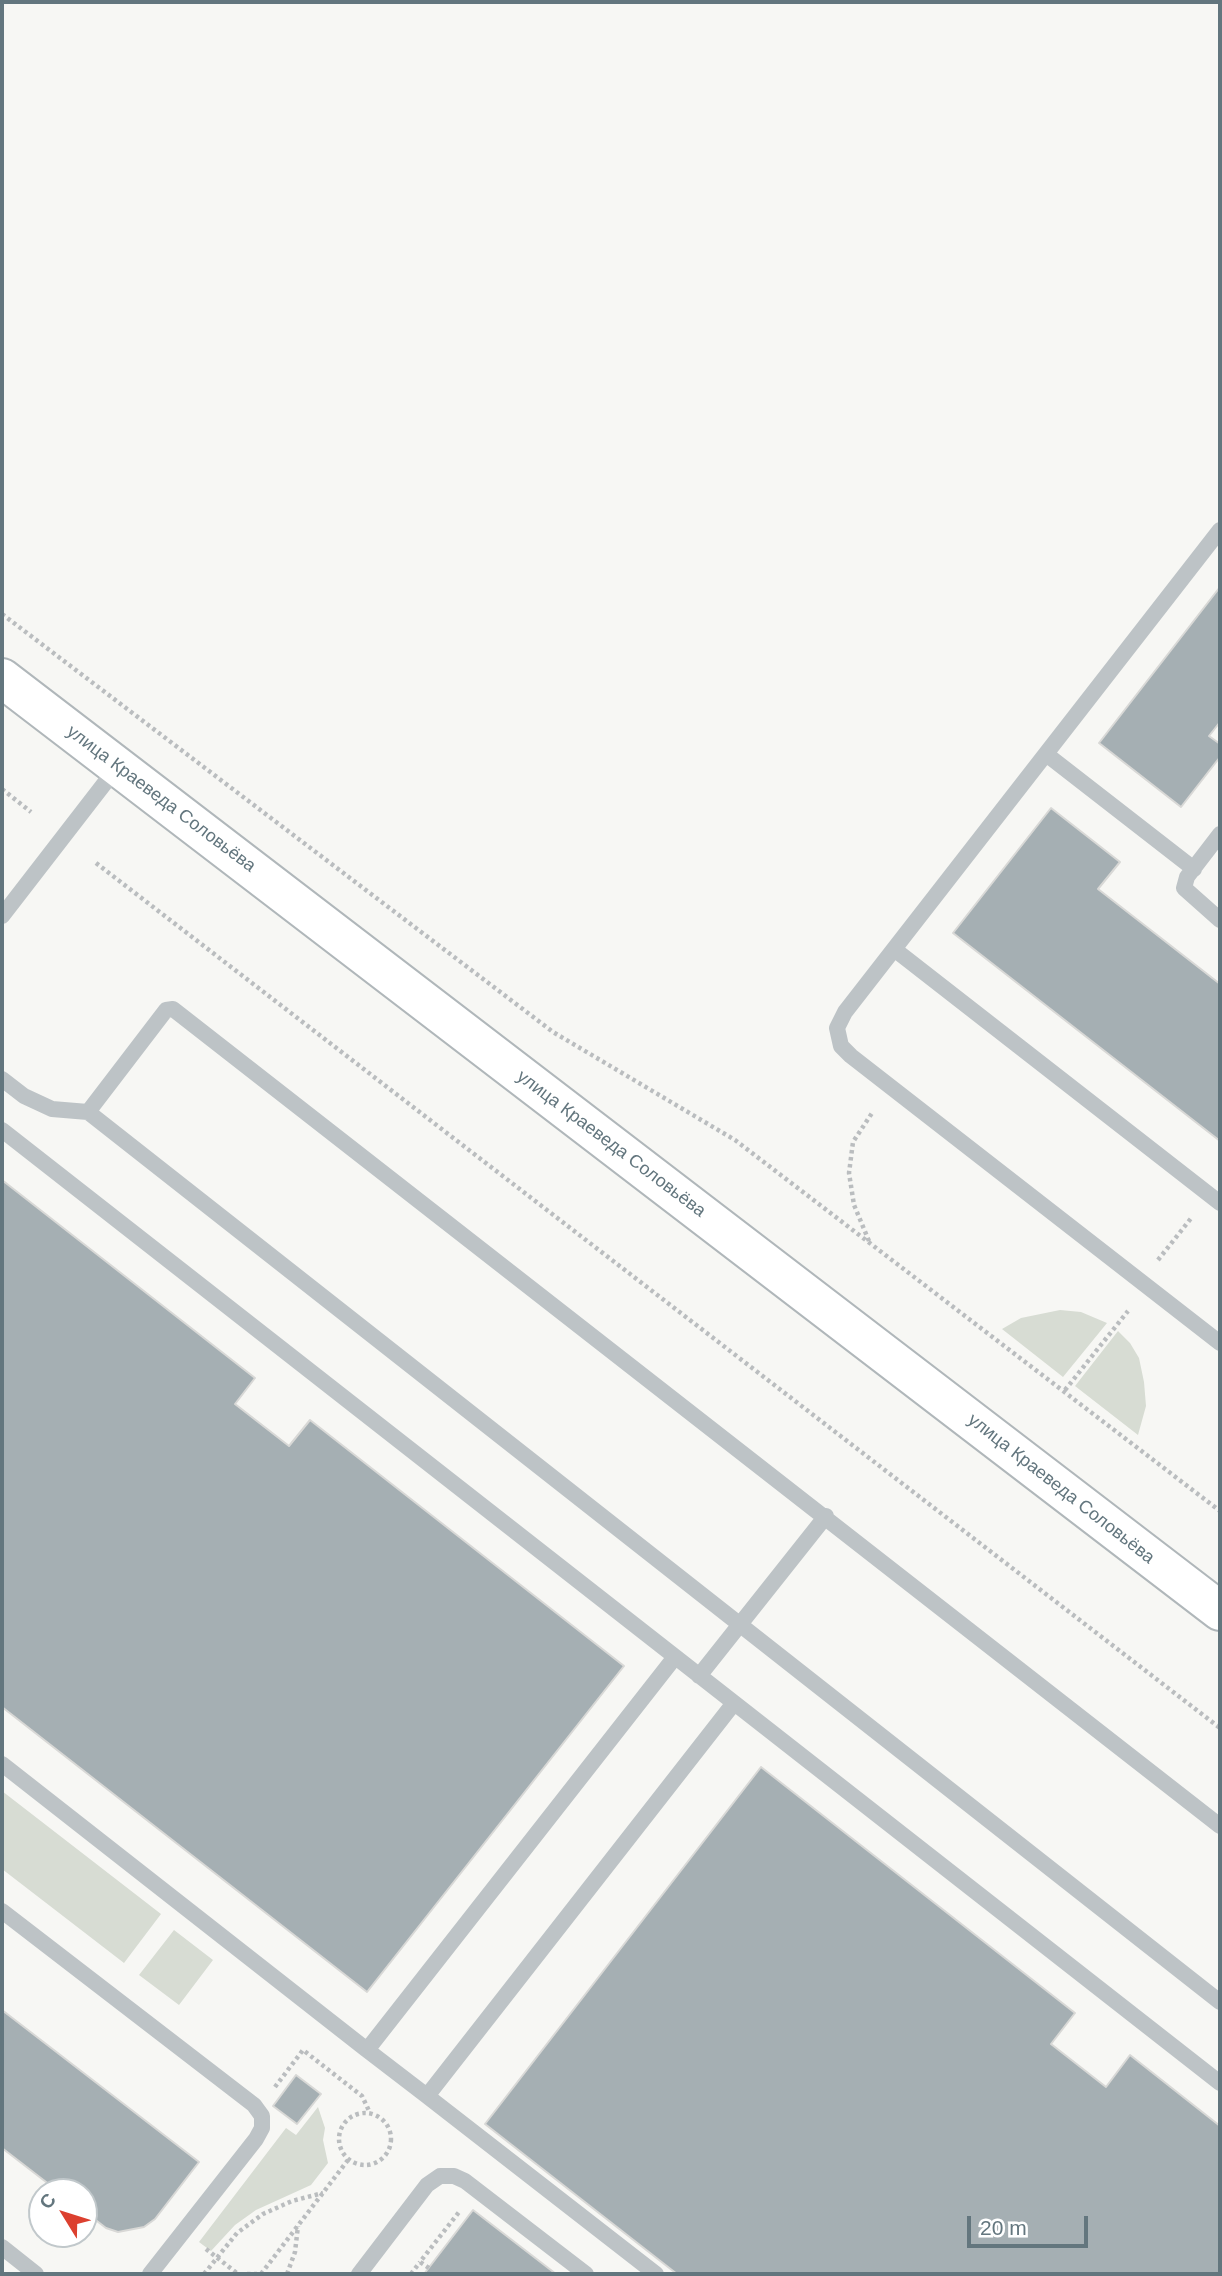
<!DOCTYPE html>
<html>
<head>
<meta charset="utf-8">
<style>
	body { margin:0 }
	#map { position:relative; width:1222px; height:2276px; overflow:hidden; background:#f7f7f4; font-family:Helvetica,sans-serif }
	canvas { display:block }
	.frame { position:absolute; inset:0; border:4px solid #63767e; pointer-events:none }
	.north { position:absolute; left:28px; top:2178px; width:70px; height:70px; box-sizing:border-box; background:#fff; border:2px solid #c1c8cb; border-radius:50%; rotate:308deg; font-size:19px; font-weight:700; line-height:28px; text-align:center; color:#63767e }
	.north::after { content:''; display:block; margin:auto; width:24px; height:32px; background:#dc402f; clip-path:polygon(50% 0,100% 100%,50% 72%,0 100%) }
	.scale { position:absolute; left:967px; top:2216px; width:121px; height:32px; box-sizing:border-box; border:4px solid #63767e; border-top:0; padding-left:9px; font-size:21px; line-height:24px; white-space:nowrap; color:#63767e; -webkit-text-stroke:5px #fff; paint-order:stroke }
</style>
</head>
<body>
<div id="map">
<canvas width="1222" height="2276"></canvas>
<div class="frame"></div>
<div class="north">С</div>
<div class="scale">20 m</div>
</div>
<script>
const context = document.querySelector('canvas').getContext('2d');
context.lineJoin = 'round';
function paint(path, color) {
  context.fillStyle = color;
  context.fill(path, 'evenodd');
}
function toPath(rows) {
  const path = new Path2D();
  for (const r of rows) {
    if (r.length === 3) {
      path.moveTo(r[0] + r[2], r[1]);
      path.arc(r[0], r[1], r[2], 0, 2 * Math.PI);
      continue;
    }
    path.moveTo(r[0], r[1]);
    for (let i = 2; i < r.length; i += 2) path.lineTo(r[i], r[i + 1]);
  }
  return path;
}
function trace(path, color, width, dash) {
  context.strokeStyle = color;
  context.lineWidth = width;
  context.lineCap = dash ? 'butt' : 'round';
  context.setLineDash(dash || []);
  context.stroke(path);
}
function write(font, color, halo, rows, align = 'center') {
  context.font = font + ' Helvetica,sans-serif';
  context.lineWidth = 7;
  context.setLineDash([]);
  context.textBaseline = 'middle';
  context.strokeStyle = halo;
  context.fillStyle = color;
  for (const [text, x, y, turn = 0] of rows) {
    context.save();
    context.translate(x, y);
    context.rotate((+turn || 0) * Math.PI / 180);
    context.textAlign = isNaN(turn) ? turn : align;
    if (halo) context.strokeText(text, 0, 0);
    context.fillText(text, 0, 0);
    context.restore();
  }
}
paint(toPath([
	[1060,1310,1081,1312,1107,1323,1063,1377,1002,1329,1021,1318],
	[1118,1331,1130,1343,1139,1358,1144,1382,1146,1406,1138,1435,1075,1386],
	[2,1791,161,1914,124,1963,2,1869],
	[174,1930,213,1960,179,2005,139,1975],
	[318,2107,325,2128,323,2140,328,2163,311,2185,256,2210,235,2225,211,2251,199,2242,286,2128,296,2135]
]), '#d7dcd3');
const building = toPath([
	[1220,587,1220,722,1209,736,1220,744,1220,757,1181,807,1099,743,1220,587],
	[1051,808,1120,862,1098,889,1220,984,1220,1141,953,933,1051,808],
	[2,1180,255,1378,235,1404,289,1446,310,1420,624,1666,367,1992,2,1707,2,1180],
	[761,1767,1075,2013,1051,2044,1106,2087,1130,2055,1220,2126,1220,2274,677,2274,485,2124,761,1767],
	[2,2010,199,2162,155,2219,144,2227,118,2232,106,2228,84,2211,84,2192,59,2192,2,2148,2,2010],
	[296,2075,321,2094,297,2124,273,2106,296,2075],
	[473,2210,556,2274,424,2274,473,2210]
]);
paint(building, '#a5afb3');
trace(building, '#d8d8d6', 2);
const secondary = toPath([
	[2,678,1220,1611]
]);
trace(secondary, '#b0b7ba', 42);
trace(toPath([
	[2,614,553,1032,735,1140,1220,1511],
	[2,789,31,812],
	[96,863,1220,1728],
	[869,1241,854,1205,849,1173,853,1142,872,1113],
	[1158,1260,1192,1217],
	[1065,1390,1128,1311],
	[275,2087,303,2050,362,2096,370,2113],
	[365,2139,26],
	[206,2249,238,2274],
	[429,2268,420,2262,459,2212],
	[204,2274,237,2233,263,2214,292,2201,323,2193],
	[247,2274,257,2274],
	[261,2274,348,2160],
	[287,2274,295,2252,298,2226],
	[411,2274,420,2262]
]), '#babdbf', 4.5, [3.5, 3.5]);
trace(toPath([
	[1220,530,845,1012,837,1028,841,1046,851,1056,1220,1343],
	[1046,754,1194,869],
	[1220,834,1187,877,1184,888,1220,920],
	[2,916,118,766],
	[894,949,1220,1203],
	[2,1079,24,1096,52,1109,88,1112,1220,2002],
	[88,1112,166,1010,173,1009,1220,1826],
	[2,1130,1220,2083],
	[699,1676,826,1516],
	[2,1764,367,2050,675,1657],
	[2,1911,254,2105,262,2116,262,2128,256,2139,150,2274],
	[367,2050,427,2096],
	[2,2247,36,2274],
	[359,2274,427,2185,440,2176,454,2176,465,2181,586,2274],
	[656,2274,427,2096,734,1703]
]), '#bdc3c6', 16);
trace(secondary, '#fff', 38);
write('18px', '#63767e', '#fff', [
	["улица Краеведа Соловьёва",161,799,37],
	["улица Краеведа Соловьёва",611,1144,37],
	["улица Краеведа Соловьёва",1061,1489,38]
]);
</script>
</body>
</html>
